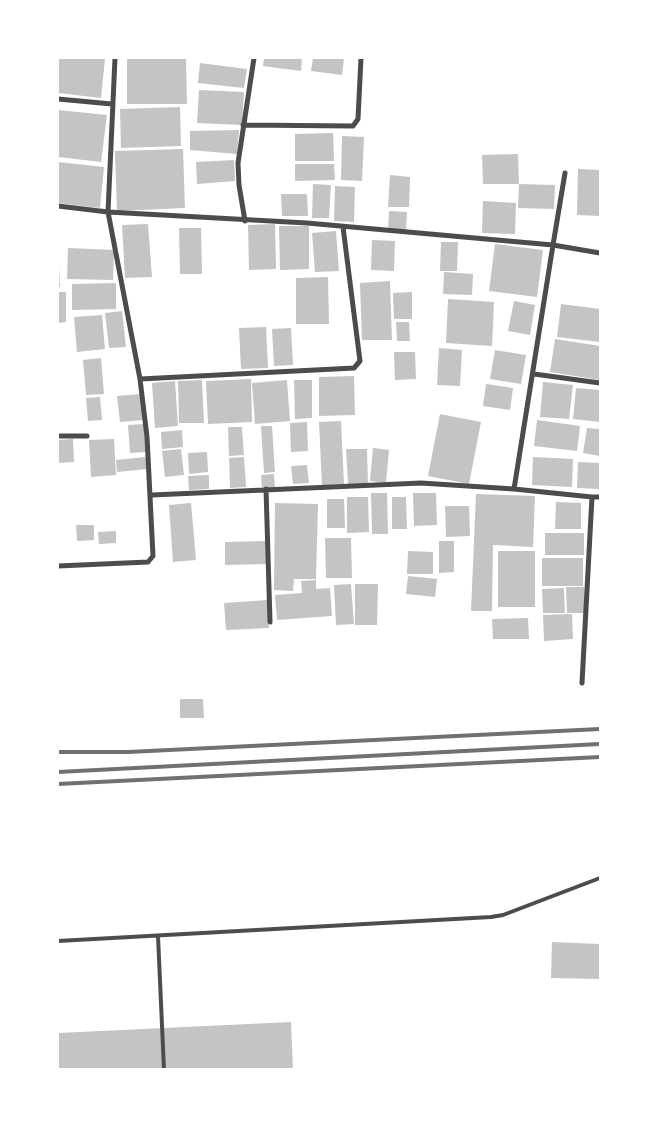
<!DOCTYPE html>
<html>
<head>
<meta charset="utf-8">
<style>
	body { margin:0 }
	#map { position:relative; width:658px; height:1127px; overflow:hidden; background:#fff; font-family:Figtree,sans-serif }
	canvas { display:block }
	.frame { position:absolute; inset:0; border:59px solid #fff; pointer-events:none }
</style>
</head>
<body>
<div id="map">
<canvas width="658" height="1127"></canvas>
<div class="frame"></div>
</div>
<script>
const context = document.querySelector('canvas').getContext('2d');
context.lineJoin = 'round';
function paint(path, color) {
  context.fillStyle = color;
  context.fill(path, 'evenodd');
}
function toPath(rows) {
  const path = new Path2D();
  for (const r of rows) {
    path.moveTo(r[0], r[1]);
    for (let i = 2; i < r.length; i += 2) path.lineTo(r[i], r[i + 1]);
  }
  return path;
}
function trace(path, color, width, dash) {
  context.strokeStyle = color;
  context.lineWidth = width;
  context.lineCap = dash ? 'butt' : 'round';
  context.setLineDash(dash || []);
  context.stroke(path);
}
paint(toPath([
	[58,58,105,59,101,98,58,93],
	[264,58,302,58,301,71,263,66],
	[313,58,344,58,342,75,311,71],
	[127,59,186,59,187,104,127,104],
	[200,63,247,69,244,88,198,83],
	[199,90,244,92,242,125,197,123],
	[180,107,181,146,121,148,120,109],
	[58,110,107,115,101,162,58,157],
	[239,130,237,154,190,150,190,131],
	[333,133,334,161,295,161,295,134],
	[342,136,364,137,362,181,341,180],
	[183,149,185,208,117,211,115,151],
	[518,154,519,184,483,184,482,155],
	[234,160,235,181,197,184,196,162],
	[58,162,104,167,100,208,58,203],
	[295,164,334,164,335,180,295,181],
	[578,169,600,170,600,216,577,215],
	[390,175,410,177,409,207,388,207],
	[313,184,331,185,329,218,312,218],
	[519,184,555,185,554,209,518,208],
	[335,186,355,187,354,222,334,221],
	[281,194,307,194,308,216,282,216],
	[483,201,516,203,515,234,482,233],
	[389,211,407,212,406,231,388,230],
	[148,224,152,277,125,278,122,225],
	[275,224,276,269,249,270,248,225],
	[279,226,309,226,309,269,280,270],
	[179,228,201,228,202,274,180,274],
	[336,231,339,271,315,272,312,233],
	[372,240,395,241,394,271,371,270],
	[441,242,458,242,457,271,440,271],
	[495,244,543,250,537,297,489,291],
	[68,248,114,250,113,280,67,279],
	[58,267,59,267,60,287,58,287],
	[444,272,473,274,472,295,443,294],
	[328,277,329,324,296,324,296,278],
	[390,281,392,340,362,340,360,283],
	[116,283,116,309,72,310,72,284],
	[58,292,66,292,66,322,58,323],
	[412,292,412,319,394,319,393,293],
	[448,299,494,302,492,346,446,343],
	[514,301,535,305,530,335,508,331],
	[561,304,600,309,600,342,557,337],
	[122,311,126,347,109,348,105,313],
	[102,315,105,349,77,352,74,317],
	[396,322,409,322,410,341,397,341],
	[266,327,268,368,241,369,239,328],
	[291,328,293,365,274,366,272,329],
	[555,339,600,346,600,380,550,372],
	[439,348,462,350,460,386,437,385],
	[495,350,526,355,521,384,490,379],
	[394,352,415,352,416,379,395,380],
	[101,358,104,394,86,395,83,360],
	[354,376,355,415,319,416,319,377],
	[251,379,252,422,208,424,206,381],
	[202,380,204,423,179,423,178,381],
	[287,380,290,421,255,424,252,383],
	[294,380,312,380,312,418,295,419],
	[175,381,178,426,155,428,152,383],
	[543,382,573,385,569,419,540,417],
	[486,384,513,388,510,410,483,406],
	[576,388,600,390,600,422,573,419],
	[141,394,144,420,120,422,117,396],
	[100,397,102,420,88,421,86,398],
	[440,414,481,422,469,484,428,476],
	[537,420,580,426,577,451,534,446],
	[341,421,344,484,322,486,319,422],
	[307,422,308,451,291,452,290,423],
	[144,424,146,452,130,453,128,425],
	[261,426,272,426,275,472,264,473],
	[228,427,242,427,244,455,229,456],
	[587,428,600,429,600,456,583,453],
	[182,430,183,447,162,449,161,432],
	[73,439,74,462,58,463,58,440],
	[114,439,116,475,91,477,89,440],
	[373,448,389,450,386,483,370,481],
	[181,449,184,475,165,477,162,451],
	[346,449,367,449,368,484,348,484],
	[207,452,208,472,189,474,188,453],
	[145,457,147,469,117,472,116,460],
	[244,457,246,487,230,488,229,458],
	[533,457,573,459,572,487,532,485],
	[578,462,600,463,600,489,577,488],
	[307,465,309,483,293,484,291,466],
	[274,474,275,488,262,489,261,475],
	[209,475,209,489,189,490,188,476],
	[371,493,387,493,388,534,372,534],
	[413,493,436,493,437,525,414,526],
	[476,494,535,496,533,547,493,545,492,611,471,611],
	[347,497,368,497,369,532,347,533],
	[392,497,406,497,407,529,392,529],
	[327,499,344,499,345,528,327,528],
	[556,502,581,503,581,529,555,529],
	[191,503,196,560,173,562,169,505],
	[275,503,318,504,316,579,294,579,293,591,274,590],
	[445,506,469,506,470,536,446,537],
	[76,525,94,525,94,540,77,541],
	[116,531,116,543,99,544,98,532],
	[545,533,584,533,584,555,545,555],
	[325,538,351,538,352,578,326,578],
	[266,541,267,564,225,565,225,542],
	[439,541,454,541,454,572,439,573],
	[408,551,433,552,433,574,407,574],
	[498,551,535,551,535,607,498,607],
	[542,558,583,558,583,586,542,586],
	[408,576,437,579,435,597,406,594],
	[316,580,316,589,330,588,332,616,277,620,275,595,302,593,301,581],
	[351,584,354,624,336,625,334,585],
	[355,584,378,584,377,625,355,625],
	[566,587,584,587,585,613,567,613],
	[564,588,565,613,543,613,542,589],
	[268,600,269,628,226,630,224,603],
	[572,614,573,639,544,641,543,615],
	[528,618,529,639,493,639,492,619],
	[180,699,203,699,204,718,180,718],
	[552,942,600,944,600,979,551,978],
	[291,1022,293,1070,58,1070,58,1033]
]), '#c4c4c4');
trace(toPath([
	[158,936,164,1070],
	[58,941,491,917,503,915,600,878]
]), '#4c4c4c', 4);
trace(toPath([
	[58,99,112,104],
	[243,125,353,126,358,119,361,58],
	[58,206,108,212,115,58],
	[245,221,239,185,238,163,254,58],
	[534,374,600,383],
	[140,379,354,368,360,361,343,227],
	[58,436,87,436],
	[266,489,270,622],
	[152,495,421,483,514,489],
	[592,497,600,497],
	[58,566,148,562,153,556,147,437,140,379,108,212,307,223,553,245,565,173],
	[582,683,592,497,514,489,553,245,600,253]
]), '#4c4c4c', 5);
trace(toPath([
	[58,752,128,752,600,729],
	[58,772,600,744],
	[58,784,600,757]
]), '#707070', 4);
</script>
</body>
</html>
